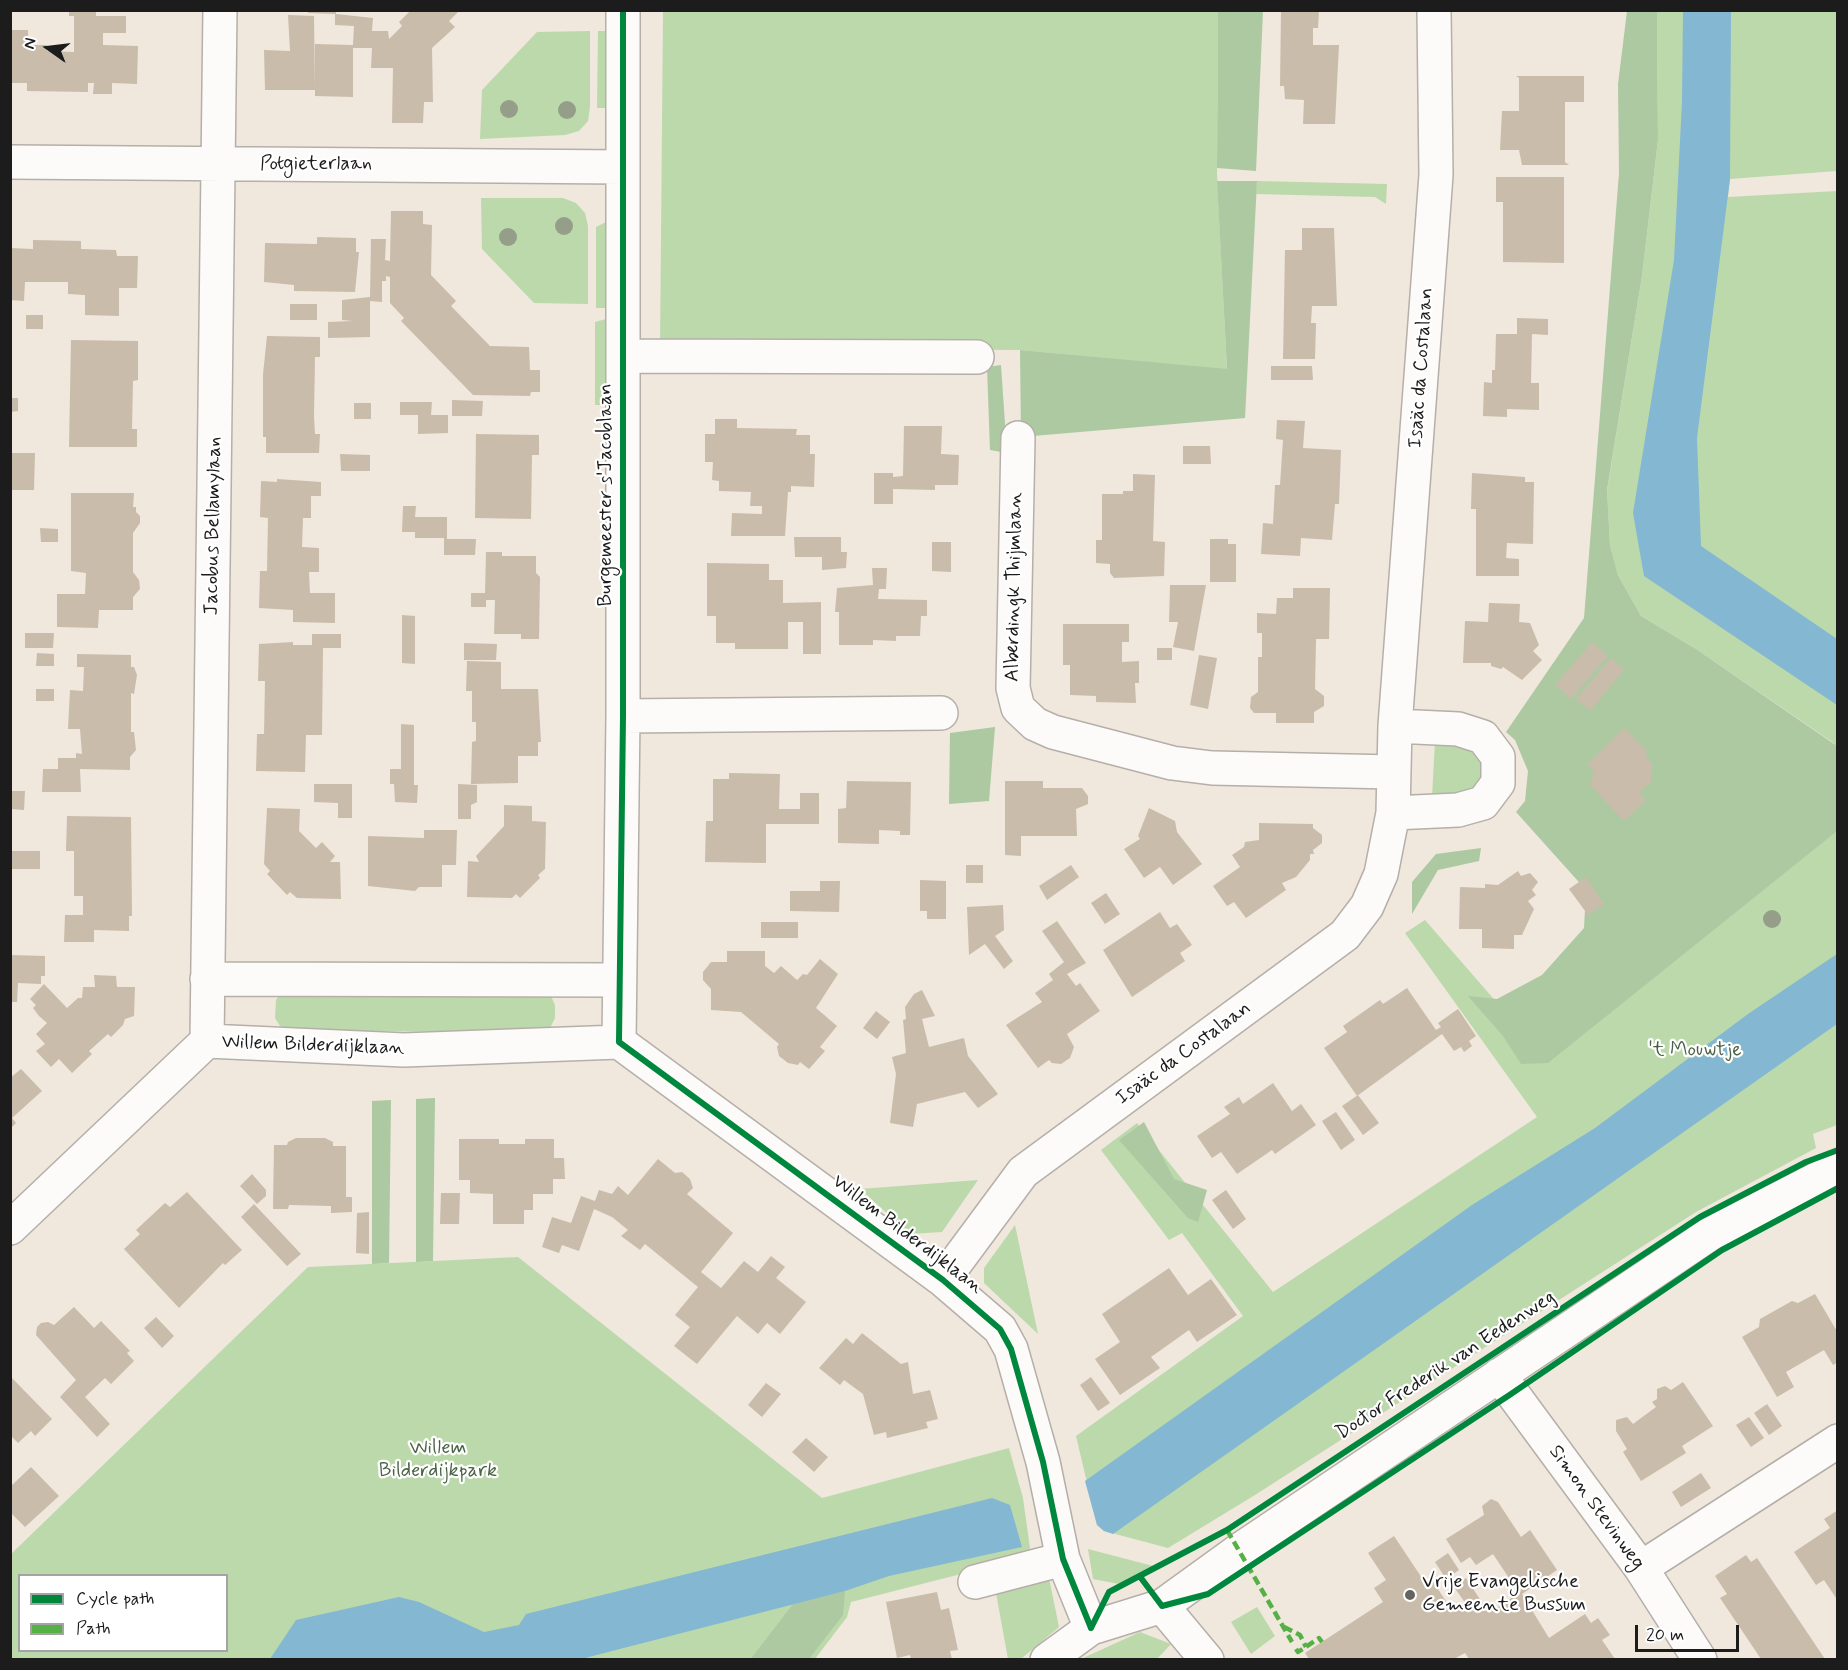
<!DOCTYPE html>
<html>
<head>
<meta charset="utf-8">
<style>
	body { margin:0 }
	#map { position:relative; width:1848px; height:1670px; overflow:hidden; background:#f0e7dd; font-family:Mynerve,sans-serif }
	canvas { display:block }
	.frame { position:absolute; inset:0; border:12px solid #1c1c1c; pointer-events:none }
	.legend { position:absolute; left:18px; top:1574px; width:210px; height:78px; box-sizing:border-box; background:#fff; border:2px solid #a4a4a4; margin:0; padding:8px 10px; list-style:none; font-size:18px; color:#1c1c1c }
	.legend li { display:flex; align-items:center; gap:12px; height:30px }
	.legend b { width:30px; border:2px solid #a4a4a4 }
	.north { position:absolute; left:18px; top:18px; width:60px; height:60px; -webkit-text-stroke:4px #fff; paint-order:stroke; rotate:284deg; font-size:16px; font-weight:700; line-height:24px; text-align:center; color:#1c1c1c }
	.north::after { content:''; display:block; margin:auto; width:21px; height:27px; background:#1c1c1c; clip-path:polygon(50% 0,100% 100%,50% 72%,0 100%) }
	.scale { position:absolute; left:1635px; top:1625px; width:104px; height:27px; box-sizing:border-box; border:3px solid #1c1c1c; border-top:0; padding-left:8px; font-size:18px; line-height:21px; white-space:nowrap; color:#1c1c1c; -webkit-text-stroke:4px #fff; paint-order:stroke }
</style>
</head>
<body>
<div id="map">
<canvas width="1848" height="1670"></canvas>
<div class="frame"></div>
<ul class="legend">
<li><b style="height:8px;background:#00873e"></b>Cycle path</li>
<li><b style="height:8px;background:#55b145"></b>Path</li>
</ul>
<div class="north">N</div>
<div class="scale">20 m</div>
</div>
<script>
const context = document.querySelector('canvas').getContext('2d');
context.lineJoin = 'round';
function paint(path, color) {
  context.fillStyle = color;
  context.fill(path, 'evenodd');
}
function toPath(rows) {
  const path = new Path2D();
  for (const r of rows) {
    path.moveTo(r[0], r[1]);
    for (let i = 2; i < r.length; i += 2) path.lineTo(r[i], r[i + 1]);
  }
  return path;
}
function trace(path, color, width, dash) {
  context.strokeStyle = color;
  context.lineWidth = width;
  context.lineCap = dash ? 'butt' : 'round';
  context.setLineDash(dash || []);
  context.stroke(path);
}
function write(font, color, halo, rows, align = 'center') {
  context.font = font + ' Mynerve,sans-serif';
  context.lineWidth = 4.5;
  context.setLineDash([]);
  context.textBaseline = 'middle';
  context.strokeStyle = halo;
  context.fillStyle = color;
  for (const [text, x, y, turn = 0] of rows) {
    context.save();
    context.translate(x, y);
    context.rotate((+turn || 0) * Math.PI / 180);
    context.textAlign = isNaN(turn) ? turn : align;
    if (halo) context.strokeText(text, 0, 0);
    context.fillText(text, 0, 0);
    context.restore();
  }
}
paint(toPath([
	[663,11,1218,12,1217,174,1227,370,1020,350,660,348],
	[1657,11,1837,11,1837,171,1730,179,1728,197,1837,191,1837,1125,1813,1134,1816,1148,1696,1212,1255,1495,1168,1548,1104,1531,1097,1525,1076,1436,1243,1316,1182,1233,1169,1240,1101,1150,1137,1123,1273,1292,1537,1117,1405,933,1425,920,1499,1005,1633,923,1835,744,1696,649,1641,616,1618,575,1610,545,1607,491,1642,276,1658,140],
	[590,31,590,107,588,121,579,131,565,135,480,139,482,90,537,32],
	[598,31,608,31,608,108,597,108],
	[1257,181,1387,184,1386,204,1375,197,1256,194],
	[481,198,563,198,576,203,585,213,588,226,588,304,534,303,482,249],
	[606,222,606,308,596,308,596,227],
	[606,319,606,405,595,405,595,322],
	[1435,741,1470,745,1487,764,1476,793,1432,797],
	[281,993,550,994,555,1005,555,1018,550,1028,541,1033,288,1030,280,1026,275,1018,276,1000],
	[978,1180,942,1232,910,1234,860,1189],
	[1015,1225,1038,1334,984,1283,984,1268],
	[518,1257,822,1498,1009,1448,1023,1498,1030,1548,1020,1559,851,1602,847,1617,815,1659,11,1660,11,1554,308,1267],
	[20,1576,226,1576,226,1650,20,1650],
	[1088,1549,1153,1566,1119,1584,1093,1579],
	[1049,1578,1059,1627,1021,1659,1008,1659,996,1593],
	[1257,1607,1275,1636,1251,1654,1231,1622],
	[1140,1632,1171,1644,1157,1659,1081,1659]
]), '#bcd9ac');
paint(toPath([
	[1045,11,1263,11,1256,171,1217,168,1218,12],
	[1627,11,1657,11,1658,140,1642,276,1607,490,1610,545,1618,575,1641,616,1696,649,1837,746,1837,831,1548,1063,1521,1064,1503,1036,1468,996,1497,999,1542,975,1584,928,1586,890,1516,812,1525,801,1528,771,1515,740,1506,732,1584,618,1619,173,1618,84],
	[1217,181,1257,181,1245,418,1021,437,1020,350,1227,369],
	[1001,365,1007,453,990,450,987,367],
	[995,727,989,801,949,804,950,733],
	[1481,848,1479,861,1438,870,1412,914,1412,882,1436,854],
	[435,1098,433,1261,416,1262,416,1099],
	[391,1100,389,1263,372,1264,372,1101],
	[1144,1122,1174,1179,1207,1190,1198,1222,1188,1218,1119,1140],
	[845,1591,843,1615,809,1659,750,1660,793,1604]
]), '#acc9a2');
paint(toPath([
	[1683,11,1731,11,1730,179,1697,438,1701,546,1837,639,1837,705,1644,576,1633,513,1674,260,1682,101],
	[1837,954,1837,1024,1113,1534,1104,1531,1097,1525,1085,1481,1472,1205,1595,1128,1748,1014],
	[992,1498,1010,1505,1022,1547,889,1576,845,1591,581,1659,270,1659,296,1620,399,1597,419,1602,484,1632,519,1625,526,1614]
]), '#83b7d2');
paint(toPath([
	[69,10,96,10,96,16,126,16,126,33,103,33,103,45,138,46,137,84,112,83,112,94,93,94,94,83,88,83,88,92,27,91,27,83,10,83,10,30,28,30,28,45,47,45,47,51,74,52,74,16,69,16],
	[308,10,336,10,336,14,373,18,372,31,388,31,389,39,402,26,399,22,411,10,460,10,449,21,455,27,432,48,433,102,424,102,423,123,392,123,393,68,371,68,372,48,353,48,353,97,315,96,315,90,265,90,264,50,290,51,288,15,314,16,315,88,315,44,353,45,354,26,335,25,335,14,308,13],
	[1281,11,1319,11,1318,28,1313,28,1313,45,1339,45,1335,124,1303,124,1304,100,1285,99,1284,86,1280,86],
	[1516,76,1584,76,1584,102,1565,102,1565,162,1569,165,1522,165,1519,150,1500,150,1502,111,1519,111,1519,78],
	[1496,177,1564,177,1564,263,1503,262,1503,202,1496,202],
	[391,211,423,211,423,224,432,225,431,275,456,301,451,306,490,346,529,347,530,370,540,370,540,392,531,392,530,396,473,395,401,321,404,318,390,303,390,277,386,276,386,281,382,281,382,302,370,301,370,337,328,338,328,322,353,321,342,320,342,300,370,297,371,239,386,239,385,260,390,261],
	[1302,228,1334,228,1337,306,1312,306,1311,323,1316,323,1315,359,1283,359,1285,250,1302,250],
	[317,237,356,238,356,252,359,252,355,292,294,291,294,285,264,282,265,243,317,244],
	[33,240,81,241,81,249,116,250,117,256,138,256,137,288,119,288,119,316,85,315,85,295,68,294,68,282,25,282,24,301,10,300,10,248,33,249],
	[290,304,317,304,317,320,290,320],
	[26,315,43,315,43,329,26,329],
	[1517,318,1548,319,1548,335,1532,334,1531,383,1539,383,1539,410,1507,409,1507,417,1483,416,1484,382,1492,383,1492,370,1495,370,1496,334,1517,334],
	[267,336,320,337,320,357,315,357,314,416,315,434,320,434,319,453,266,453,266,437,263,437,263,374],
	[71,340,138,341,138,380,133,381,132,429,137,429,137,447,69,447],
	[1271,366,1312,366,1313,380,1271,380],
	[10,398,18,398,18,411,10,412],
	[452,400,483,401,482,416,452,416],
	[400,402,432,402,431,415,448,415,448,433,418,434,418,415,400,415],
	[354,403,371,403,371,419,354,419],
	[715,419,737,419,737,428,797,429,796,435,810,435,810,454,815,454,814,487,791,486,791,492,788,492,785,536,731,536,732,513,762,514,762,506,750,506,751,492,719,491,719,481,712,480,713,462,705,462,705,434,715,434],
	[1277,420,1305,421,1303,448,1341,450,1339,504,1335,504,1332,540,1301,538,1300,556,1261,554,1263,523,1273,524,1275,485,1280,485,1283,440,1276,439],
	[904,426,942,426,941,454,959,455,958,485,935,485,935,490,893,489,893,504,874,504,874,473,893,473,893,477,903,476],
	[476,434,539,435,539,455,532,455,531,519,475,518],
	[1183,446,1210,446,1211,464,1183,464],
	[10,453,35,453,34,490,10,490],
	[340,454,370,455,370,471,341,471],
	[1472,473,1525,477,1525,482,1534,482,1533,544,1507,543,1506,558,1519,559,1519,576,1476,576,1476,509,1471,509],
	[1133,474,1155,475,1153,541,1165,542,1164,576,1114,578,1110,573,1110,564,1096,563,1096,540,1102,540,1102,494,1123,494,1123,491,1133,491],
	[277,479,321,482,321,496,311,496,311,518,303,518,302,547,319,548,319,572,309,572,310,593,335,593,335,623,293,622,293,610,259,608,260,571,267,571,268,518,260,517,261,481,277,482],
	[71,493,134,493,133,507,136,507,136,512,140,516,140,523,133,533,133,572,139,580,140,589,133,597,133,610,99,610,98,628,57,627,57,594,85,594,86,573,71,571],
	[403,506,416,506,415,517,447,517,447,539,476,539,475,555,444,555,444,538,415,538,415,532,402,532],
	[40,528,58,529,58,542,41,542],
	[794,537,841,537,841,552,847,552,846,568,822,570,822,557,795,557],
	[1210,539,1228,539,1228,544,1236,544,1236,582,1210,582],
	[932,542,951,542,951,572,932,571],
	[486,552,502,552,502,556,536,556,536,573,540,577,539,639,521,639,521,634,494,634,495,600,486,600,486,607,471,607,471,593,485,593],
	[707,563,769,564,769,580,783,580,783,603,821,602,821,654,803,654,803,622,788,622,788,649,735,649,735,643,716,643,716,616,707,616],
	[872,568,887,568,886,589,879,589,878,599,927,600,927,616,921,616,920,636,896,636,896,641,873,640,873,645,839,645,839,612,835,612,837,588,873,585],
	[1170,585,1206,585,1194,651,1173,647,1178,622,1169,622],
	[1293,588,1330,588,1329,639,1316,639,1315,689,1324,696,1324,706,1314,712,1314,723,1276,723,1276,713,1254,713,1250,708,1251,697,1258,692,1258,657,1262,657,1262,633,1257,633,1257,613,1276,614,1277,598,1293,598],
	[1489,603,1520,604,1519,622,1530,623,1539,645,1533,651,1542,660,1522,680,1503,667,1501,669,1491,666,1491,663,1463,663,1465,621,1488,622],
	[402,615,415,616,415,664,402,663],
	[1063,624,1129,624,1129,642,1122,642,1122,662,1139,661,1139,683,1135,683,1136,703,1096,702,1096,696,1070,695,1070,665,1063,665],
	[25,633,54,633,53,648,25,648],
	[312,634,341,634,341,648,323,648,322,735,306,735,305,772,256,771,257,734,264,734,265,681,258,681,259,644,293,642,293,645,312,645],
	[1592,642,1608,656,1571,699,1555,685],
	[464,643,497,644,496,660,464,660],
	[1157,648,1172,648,1172,660,1157,660],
	[37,653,54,654,54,666,36,666],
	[77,654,131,655,131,667,134,667,137,675,134,694,131,693,131,732,134,732,136,750,130,757,130,770,80,769,81,792,42,792,43,769,58,769,58,758,76,758,76,753,82,754,80,729,68,729,70,690,83,691,84,667,77,667],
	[1199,655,1217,658,1208,709,1190,705],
	[1611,658,1624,670,1590,711,1576,699],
	[467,661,501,662,501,689,538,689,541,742,538,742,538,756,518,756,518,783,471,784,472,742,476,741,476,722,472,722,472,691,466,691],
	[36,689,54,689,54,701,36,701],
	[401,724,414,725,414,785,418,785,417,803,395,802,394,784,390,784,390,769,401,769],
	[1624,728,1648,752,1644,755,1652,764,1651,782,1639,793,1646,800,1624,821,1589,784,1592,781,1593,770,1587,764],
	[729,773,780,774,779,809,800,809,800,793,819,793,819,824,766,824,766,863,705,862,706,821,713,821,713,779,729,779],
	[847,781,911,782,910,835,900,835,900,831,879,830,879,844,838,843,838,809,846,808],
	[1005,781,1043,781,1043,788,1082,788,1088,796,1088,804,1076,809,1077,836,1021,836,1021,856,1005,855],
	[314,784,352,784,352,818,338,818,338,803,314,802],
	[458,784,477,785,477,802,471,805,471,819,458,819],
	[10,791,25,791,24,810,10,809],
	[504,805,532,806,532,821,546,822,545,869,538,875,540,878,520,898,516,894,512,898,467,897,468,861,479,862,476,856,504,826],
	[267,808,300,809,299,831,316,848,322,842,335,856,330,862,340,862,341,899,297,898,290,892,287,895,267,874,270,871,264,864],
	[1149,808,1175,821,1177,832,1202,864,1173,885,1160,867,1144,878,1124,849,1140,839,1138,836],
	[67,816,131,817,132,916,129,916,129,931,94,930,94,942,64,942,65,915,83,915,83,896,74,896,74,851,66,851],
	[1259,823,1313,824,1313,828,1322,835,1322,843,1313,850,1314,854,1310,854,1310,860,1296,877,1282,883,1286,890,1246,918,1234,902,1227,906,1213,886,1240,867,1232,855,1244,847,1245,842,1259,840],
	[424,830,457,830,456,865,442,865,442,887,419,887,415,891,368,886,368,836,424,838],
	[10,851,40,851,40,869,10,869],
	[966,865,983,865,983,883,966,883],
	[1071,865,1079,877,1047,900,1039,886],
	[1518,871,1521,876,1530,873,1538,882,1532,890,1536,895,1528,901,1534,909,1522,935,1514,935,1514,949,1482,948,1482,929,1459,929,1460,887,1485,888,1485,884,1498,885],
	[1586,877,1604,904,1588,915,1569,889],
	[920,880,946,881,946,919,927,919,927,911,920,911],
	[820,881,840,881,839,912,790,911,790,891,820,891],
	[1106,893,1120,914,1105,924,1091,903],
	[1003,905,1004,930,995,936,1013,961,1004,969,985,944,969,955,967,907],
	[1160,912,1170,928,1177,924,1192,945,1180,953,1185,961,1132,997,1103,950],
	[1057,921,1086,963,1067,974,1076,986,1080,983,1100,1011,1067,1034,1074,1047,1070,1058,1061,1064,1052,1063,1049,1060,1038,1068,1006,1025,1042,1002,1035,993,1053,980,1049,974,1064,962,1042,931],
	[761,922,798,922,798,938,761,938],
	[727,951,765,951,765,966,774,973,781,966,797,980,803,974,807,975,820,959,838,974,816,1008,837,1026,820,1047,825,1051,809,1069,800,1062,798,1065,788,1063,779,1056,777,1047,779,1044,741,1012,711,1010,711,989,703,980,703,972,711,962,727,962],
	[10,955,45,956,45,976,41,976,41,984,18,983,17,1002,10,1002],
	[94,975,116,976,117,987,135,987,134,1016,125,1019,123,1025,111,1037,108,1034,89,1051,92,1054,72,1073,59,1059,51,1067,36,1051,45,1044,36,1034,47,1023,39,1016,33,1008,36,1005,30,999,44,984,67,1008,78,998,82,998,83,987,95,987],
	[1407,988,1436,1030,1441,1027,1438,1023,1458,1009,1476,1036,1469,1041,1472,1046,1464,1052,1461,1047,1454,1051,1442,1034,1357,1096,1324,1048,1347,1032,1343,1026,1380,1000,1383,1004],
	[922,990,935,1016,922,1019,929,1047,964,1038,968,1056,998,1094,978,1108,965,1092,917,1104,913,1127,890,1123,896,1074,892,1057,906,1053,903,1020,906,1019,905,1007,914,994],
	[876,1011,890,1022,877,1039,863,1028],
	[21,1069,42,1091,12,1118,16,1123,10,1129,10,1078],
	[1273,1083,1292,1111,1301,1104,1316,1125,1275,1154,1272,1150,1237,1174,1221,1152,1212,1158,1197,1136,1230,1114,1224,1107,1239,1097,1243,1104],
	[1358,1095,1379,1123,1363,1135,1342,1106],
	[1336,1112,1355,1140,1341,1150,1322,1121],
	[296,1138,325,1138,333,1142,333,1146,346,1146,346,1197,352,1197,352,1212,331,1213,331,1206,289,1205,288,1209,273,1209,274,1145,287,1145,288,1142],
	[459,1139,499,1139,499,1144,525,1144,525,1139,554,1139,554,1158,564,1158,565,1179,553,1179,553,1194,533,1194,533,1210,524,1210,524,1224,493,1224,493,1194,470,1193,470,1180,459,1180],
	[658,1159,675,1173,682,1172,690,1179,693,1188,687,1194,733,1233,701,1272,721,1288,744,1261,758,1272,771,1256,785,1267,776,1278,806,1302,780,1334,767,1323,758,1334,737,1316,697,1364,674,1346,690,1327,675,1315,698,1287,645,1244,640,1250,621,1236,628,1230,612,1217,594,1209,579,1251,562,1245,559,1253,542,1247,552,1217,571,1223,581,1196,595,1201,599,1190,612,1194,618,1186,628,1195],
	[252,1174,266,1190,266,1196,257,1204,240,1186],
	[1226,1190,1246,1219,1233,1229,1212,1200],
	[187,1192,242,1250,225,1265,223,1263,179,1308,124,1249,140,1234,136,1230,165,1203,170,1207],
	[441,1193,460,1193,459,1224,440,1224],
	[254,1204,301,1254,287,1266,241,1217],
	[369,1212,369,1254,356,1253,357,1213],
	[1169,1268,1188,1295,1211,1279,1237,1315,1197,1342,1189,1330,1151,1357,1160,1368,1120,1395,1095,1359,1120,1342,1102,1314],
	[1815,1294,1838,1333,1838,1362,1833,1365,1824,1350,1786,1372,1794,1387,1777,1397,1742,1337,1759,1327,1760,1319,1792,1301,1798,1303],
	[74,1307,94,1328,101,1321,130,1351,127,1353,134,1361,111,1384,105,1378,85,1397,110,1424,97,1437,60,1397,76,1380,36,1335,37,1327,41,1323,48,1322,54,1325],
	[156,1317,174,1336,162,1348,144,1328],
	[862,1333,901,1364,908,1362,913,1394,930,1390,938,1419,926,1422,928,1428,887,1438,886,1432,874,1435,863,1394,844,1380,840,1385,819,1368,846,1338,853,1344],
	[10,1376,52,1419,35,1436,31,1431,18,1443,10,1435],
	[1091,1377,1110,1403,1098,1411,1080,1385],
	[1683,1382,1713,1426,1682,1446,1686,1453,1641,1481,1623,1452,1627,1449,1616,1431,1616,1420,1627,1417,1633,1424,1656,1407,1652,1402,1657,1399,1657,1389,1665,1386,1671,1390],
	[766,1383,781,1394,762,1417,748,1405],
	[1767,1404,1782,1426,1769,1435,1754,1413],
	[1749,1417,1764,1438,1751,1447,1736,1425],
	[806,1438,828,1457,814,1472,792,1452],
	[31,1467,59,1496,25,1527,10,1512,10,1487],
	[1701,1473,1711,1488,1681,1507,1672,1492],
	[1491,1499,1498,1502,1521,1537,1530,1530,1557,1570,1522,1594,1549,1638,1585,1614,1591,1623,1598,1618,1610,1635,1602,1640,1615,1659,1469,1659,1465,1653,1454,1659,1309,1659,1305,1653,1383,1602,1374,1588,1386,1580,1368,1553,1394,1536,1426,1584,1432,1580,1453,1612,1466,1604,1454,1587,1466,1578,1489,1613,1519,1593,1493,1554,1476,1565,1470,1557,1461,1563,1446,1539,1484,1515,1482,1506],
	[1838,1510,1838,1601,1824,1580,1816,1585,1794,1552,1830,1528,1824,1519],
	[1448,1553,1459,1570,1446,1579,1435,1562],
	[1746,1555,1751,1562,1757,1558,1825,1659,1761,1659,1720,1598,1727,1594,1715,1576],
	[937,1592,941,1610,949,1608,958,1650,950,1651,952,1659,911,1659,910,1655,897,1658,886,1602]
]), '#cabcaa');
const minor = toPath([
	[623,10,623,716,619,1042,943,1280,1000,1329,1011,1349,1043,1462,1063,1559,1091,1628],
	[10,162,622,167],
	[623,356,977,357],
	[1018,438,1013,688,1018,708,1035,724,1053,732,1172,763,1212,768,1393,772],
	[623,716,941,713],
	[1393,813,1458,810,1483,803,1498,783,1498,757,1483,737,1458,729,1395,726],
	[207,979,619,980],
	[207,1041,220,10],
	[10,1228,207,1041,404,1050,619,1042],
	[943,1280,1023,1172,1345,935,1367,906,1381,874,1393,813,1395,726,1436,175,1434,10],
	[1499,1375,1641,1568,1700,1660],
	[1641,1568,1838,1441],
	[975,1582,1063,1559],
	[1162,1606,1207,1660],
	[1047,1660,1091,1628,1162,1606,1238,1551,1710,1234,1838,1168]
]);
trace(minor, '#b5afa9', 36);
trace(minor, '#fdfbfa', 33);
trace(toPath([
	[1227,1530,1292,1642],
	[1284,1627,1300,1635,1306,1647],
	[1296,1649,1298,1652,1319,1638,1322,1642]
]), '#55b145', 4.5, [9, 4.5]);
trace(toPath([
	[623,10,623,716,619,1042,943,1280,1000,1329,1011,1349,1043,1462,1063,1559,1091,1628],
	[1141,1578,1162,1606,1208,1594,1511,1394,1722,1250,1838,1188],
	[1091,1628,1109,1592,1227,1530,1700,1217,1806,1162,1838,1150]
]), '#00873e', 6);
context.fillStyle = '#959e89';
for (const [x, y] of [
	[509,109],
	[567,110],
	[564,226],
	[508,237],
	[1772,919]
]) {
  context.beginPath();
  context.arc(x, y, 9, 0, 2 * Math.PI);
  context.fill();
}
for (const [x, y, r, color] of [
	[1410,1595,6,"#666360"]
]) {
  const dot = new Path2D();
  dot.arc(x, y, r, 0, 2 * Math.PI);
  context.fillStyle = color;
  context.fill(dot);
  trace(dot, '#fff', 2);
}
write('20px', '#1c1c1c', '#fff', [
	["Potgieterlaan",316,165],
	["Isaäc da Costalaan",1422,368,-86],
	["Burgemeester s'Jacoblaan",607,495,-90],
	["Jacobus Bellamylaan",214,526,-89],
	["Alberdingk Thijmlaan",1015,587,-89],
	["Willem Bilderdijklaan",313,1046,2],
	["Isaäc da Costalaan",1184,1054,-36],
	["Willem Bilderdijklaan",907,1235,37],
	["Doctor Frederik van Eedenweg",1446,1366,-33],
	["Simon Stevinweg",1596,1508,54]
]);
write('20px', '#4b6345', '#fff', [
	["'t Mouwtje",1695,1051],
	["Willem",438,1449],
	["Bilderdijkpark",438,1472]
]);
write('20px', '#1c1c1c', '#fff', [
	["Vrije Evangelische",1422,1583],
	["Gemeente Bussum",1422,1606]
], 'left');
</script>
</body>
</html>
